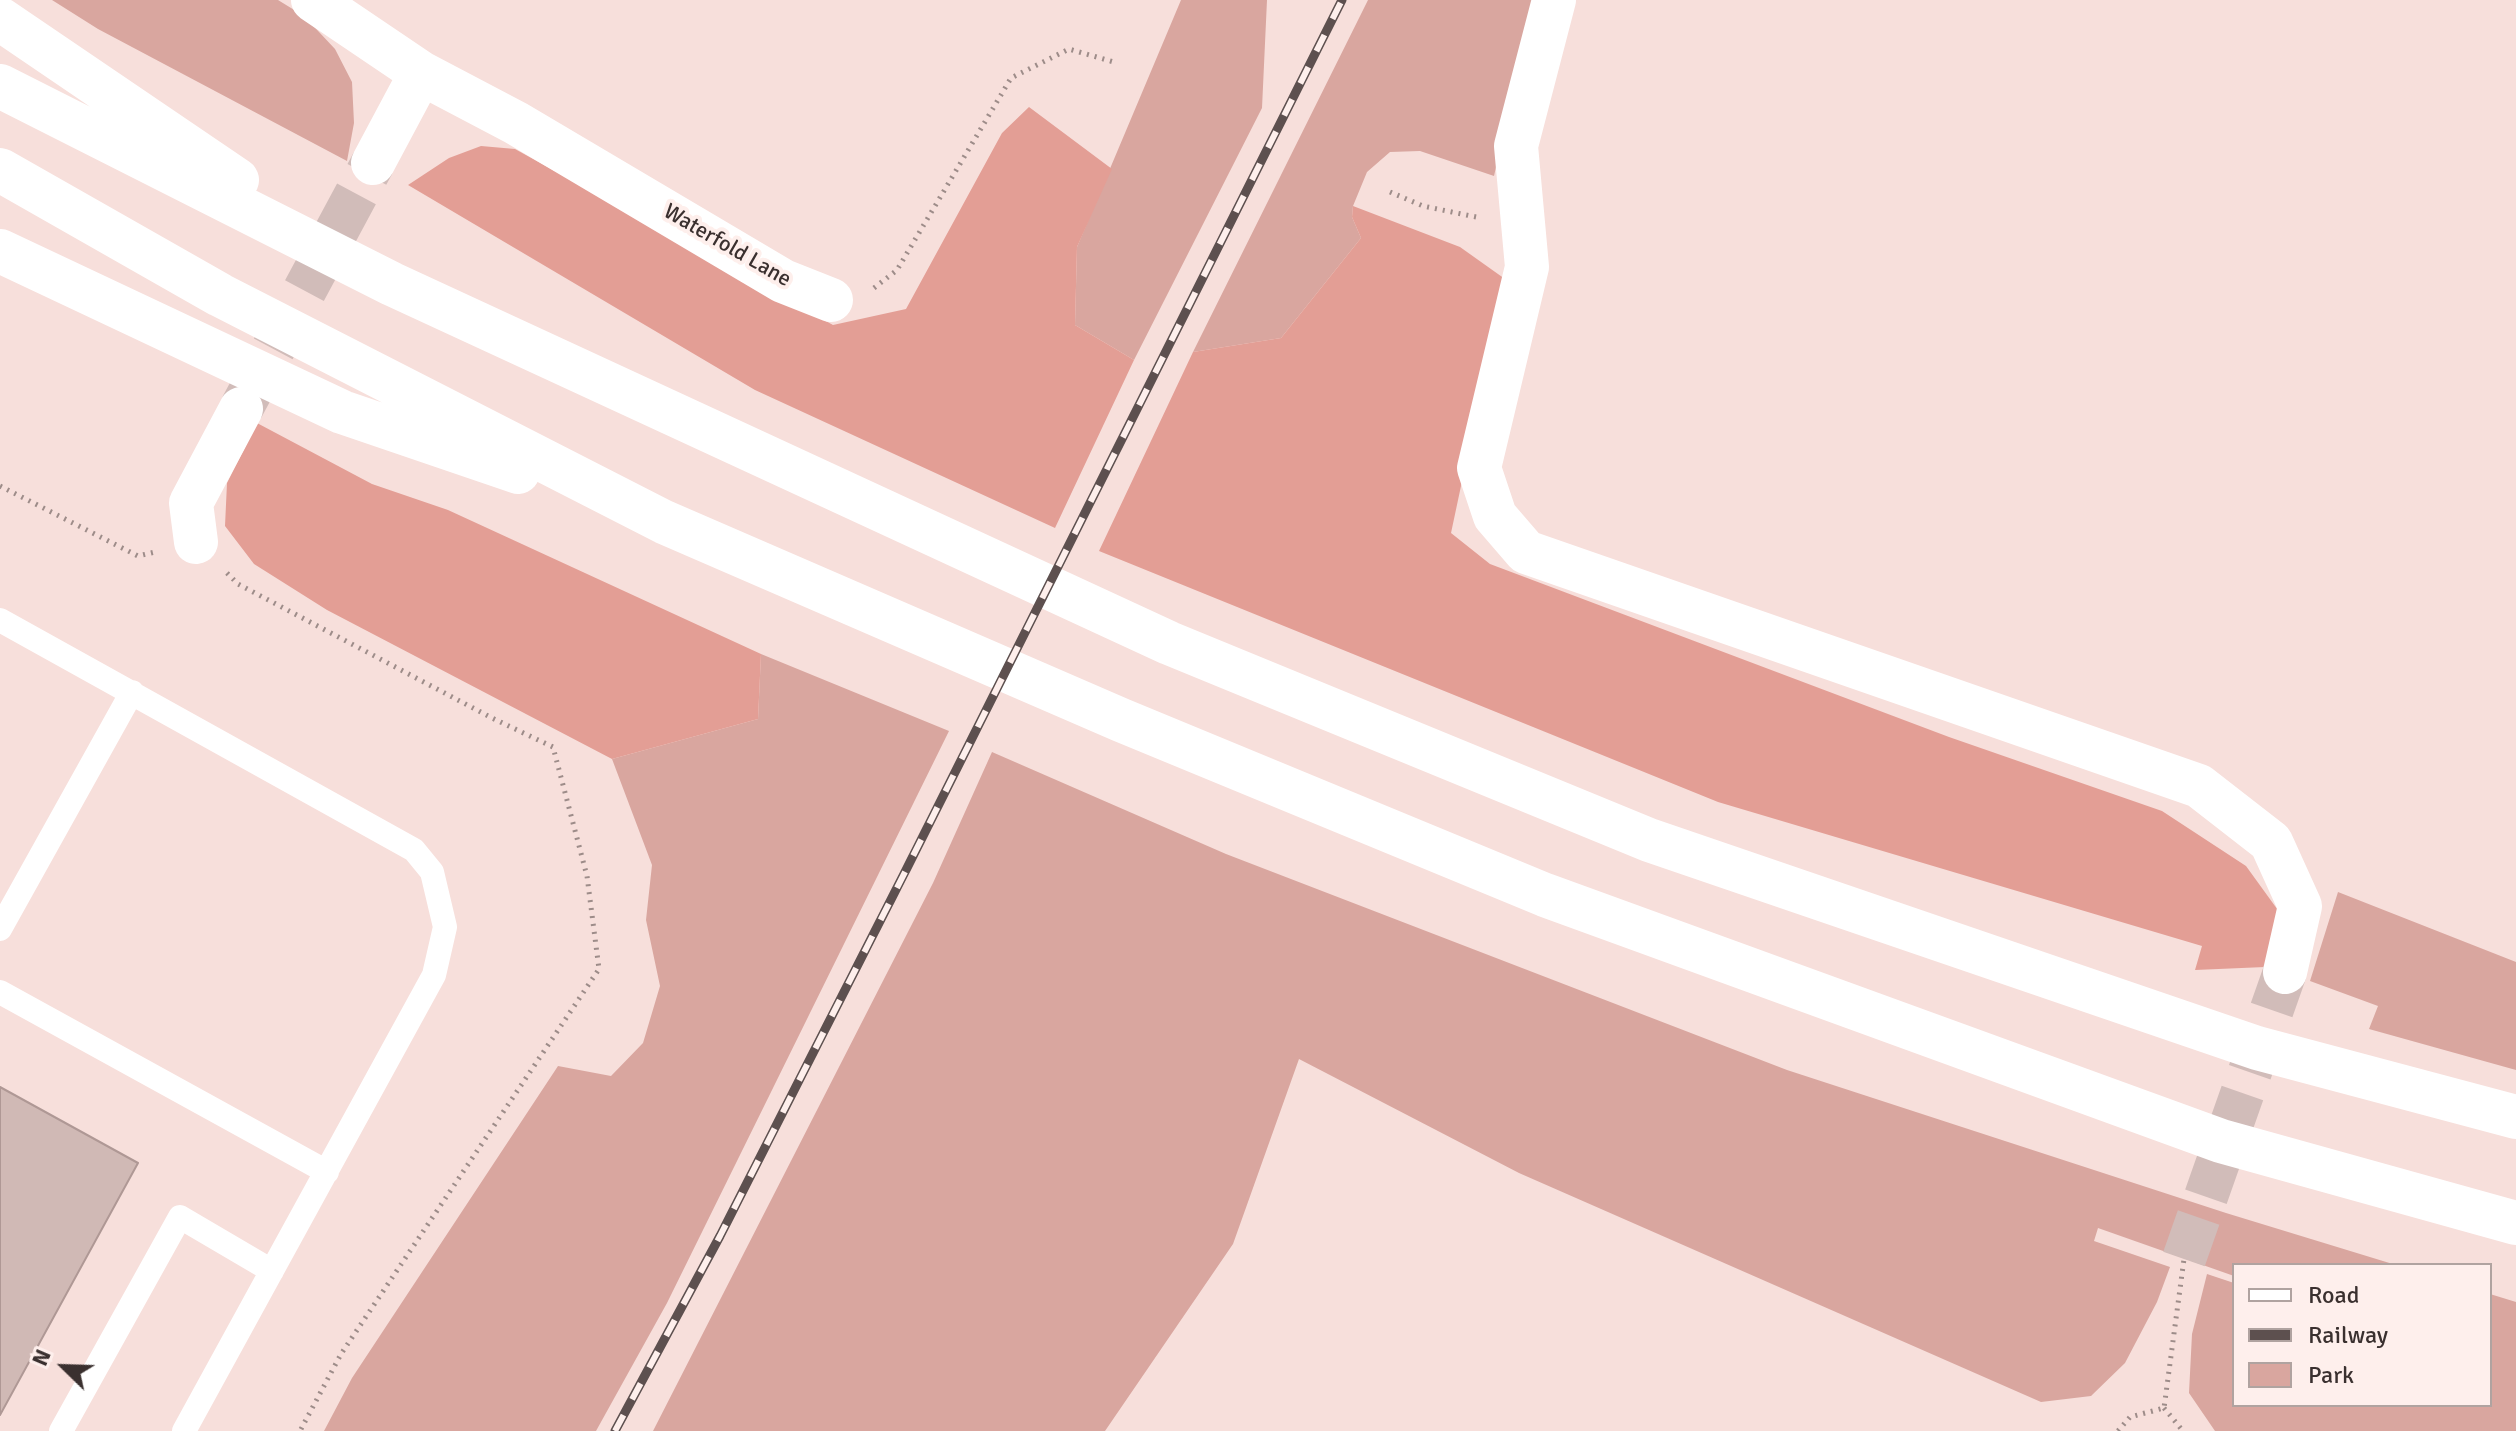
<!DOCTYPE html>
<html>
<head>
<meta charset="utf-8">
<style>
	body { margin:0 }
	#map { position:relative; width:2516px; height:1431px; overflow:hidden; background:#f7dfdb; font-family:Signika,sans-serif }
	canvas { display:block }
	.legend { position:absolute; left:2232px; top:1263px; width:260px; height:144px; box-sizing:border-box; background:#feefec; border:2px solid #b0a3a0; margin:0; padding:10px 14px; list-style:none; font-size:24px; color:#3a302f }
	.legend li { display:flex; align-items:center; gap:16px; height:40px }
	.legend b { width:40px; border:2px solid #b0a3a0 }
	.north { position:absolute; left:24px; top:1327px; width:80px; height:80px; -webkit-text-stroke:6px #feefec; paint-order:stroke; rotate:293deg; font-size:22px; font-weight:700; line-height:32px; text-align:center; color:#3a302f }
	.north::after { content:''; display:block; margin:auto; width:28px; height:36px; background:#3a302f; clip-path:polygon(50% 0,100% 100%,50% 72%,0 100%) }
</style>
</head>
<body>
<div id="map">
<canvas width="2516" height="1431"></canvas>
<ul class="legend">
<li><b style="height:10px;background:#fff"></b>Road</li>
<li><b style="height:10px;background:#5d504f"></b>Railway</li>
<li><b style="height:22px;background:#d9a69f"></b>Park</li>
</ul>
<div class="north">N</div>
</div>
<script>
const context = document.querySelector('canvas').getContext('2d');
context.lineJoin = 'round';
function paint(path, color) {
  context.fillStyle = color;
  context.fill(path, 'evenodd');
}
function toPath(rows) {
  const path = new Path2D();
  for (const r of rows) {
    path.moveTo(r[0], r[1]);
    for (let i = 2; i < r.length; i += 2) path.lineTo(r[i], r[i + 1]);
  }
  return path;
}
function trace(path, color, width, dash) {
  context.strokeStyle = color;
  context.lineWidth = width;
  context.lineCap = dash ? 'butt' : 'round';
  context.setLineDash(dash || []);
  context.stroke(path);
}
function write(font, color, halo, rows, align = 'center') {
  context.font = font + ' Signika,sans-serif';
  context.lineWidth = 8;
  context.setLineDash([]);
  context.textBaseline = 'middle';
  context.strokeStyle = halo;
  context.fillStyle = color;
  for (const [text, x, y, turn = 0] of rows) {
    context.save();
    context.translate(x, y);
    context.rotate((+turn || 0) * Math.PI / 180);
    context.textAlign = isNaN(turn) ? turn : align;
    if (halo) context.strokeText(text, 0, 0);
    context.fillText(text, 0, 0);
    context.restore();
  }
}
paint(toPath([
	[52,0,278,0,304,16,335,49,352,82,354,123,347,161,98,29],
	[1181,0,1267,0,1262,108,1134,360,1075,325,1077,247],
	[1368,0,1533,0,1494,176,1420,151,1390,152,1367,172,1353,206,1352,217,1361,238,1281,338,1193,352],
	[761,654,949,731,667,1303,596,1431,324,1431,352,1378,558,1066,611,1076,643,1043,660,986,646,920,652,865,612,759,758,719],
	[992,752,1226,854,1787,1070,2226,1213,2396,1265,2234,1265,2234,1276,2098,1228,2094,1241,2170,1267,2157,1302,2125,1363,2091,1396,2041,1402,1519,1173,1299,1059,1233,1244,1105,1431,653,1431,933,883],
	[2338,892,2516,962,2516,1070,2369,1029,2378,1006,2310,981],
	[2207,1274,2234,1283,2234,1405,2490,1405,2490,1294,2516,1302,2516,1431,2215,1431,2189,1393,2192,1334]
]), '#d9a69f');
paint(toPath([
	[1029,107,1112,169,1077,247,1075,325,1134,360,1055,528,755,390,408,185,449,158,481,146,515,149,833,325,906,309,1002,133],
	[1353,206,1460,247,1505,279,1451,533,1490,564,1949,737,2162,811,2246,866,2280,913,2265,967,2195,970,2202,946,1718,802,1099,551,1193,352,1281,338,1361,238,1352,217],
	[257,423,372,484,448,510,761,654,758,719,612,759,327,610,254,564,225,526,227,483]
]), '#e39e95');
const building = toPath([
	[0,1087,138,1163,0,1415,0,1087]
]);
paint(building, '#d0b9b5');
trace(building, '#af9895', 2);
trace(toPath([
	[242,407,373,163],
	[2184,1259,2285,972]
]), '#d1bcb9', 44, [44, 22]);
trace(toPath([
	[1390,192,1423,206,1481,218],
	[874,288,897,270,1011,78,1069,49,1117,63],
	[0,486,138,556,155,552],
	[227,573,238,584,492,718,553,747,587,876,599,969,341,1354,300,1431],
	[2164,1408,2183,1431],
	[2118,1431,2130,1417,2164,1408,2184,1259]
]), '#9d8c89', 5, [2, 6]);
trace(toPath([
	[0,620,414,850,432,872,445,927,434,975,184,1431],
	[0,929,132,692],
	[0,992,327,1172],
	[61,1431,180,1217,272,1271]
]), '#fff', 24);
trace(toPath([
	[313,0,421,73,516,123,783,281,831,300],
	[1554,0,1516,146,1527,267,1479,468,1495,516,1526,552,2199,786,2271,842,2300,906,2285,972],
	[373,163,421,73],
	[196,542,191,503,241,409]
]), '#fff', 44);
trace(toPath([
	[0,19,237,180],
	[0,86,392,284,1169,643,1649,840,2257,1048,2516,1117],
	[0,170,220,295,664,522,1121,720,1545,895,2221,1141,2516,1223],
	[0,251,342,412,518,472]
]), '#fff', 44);
const rail = toPath([
	[615,1431,720,1236,906,870,1342,0]
]);
trace(rail, '#5d504f', 9);
trace(rail, '#feefec', 6, [18]);
write('22px', '#3a302f', '#feefec', [
	["Waterfold Lane",727,246,30]
]);
</script>
</body>
</html>
